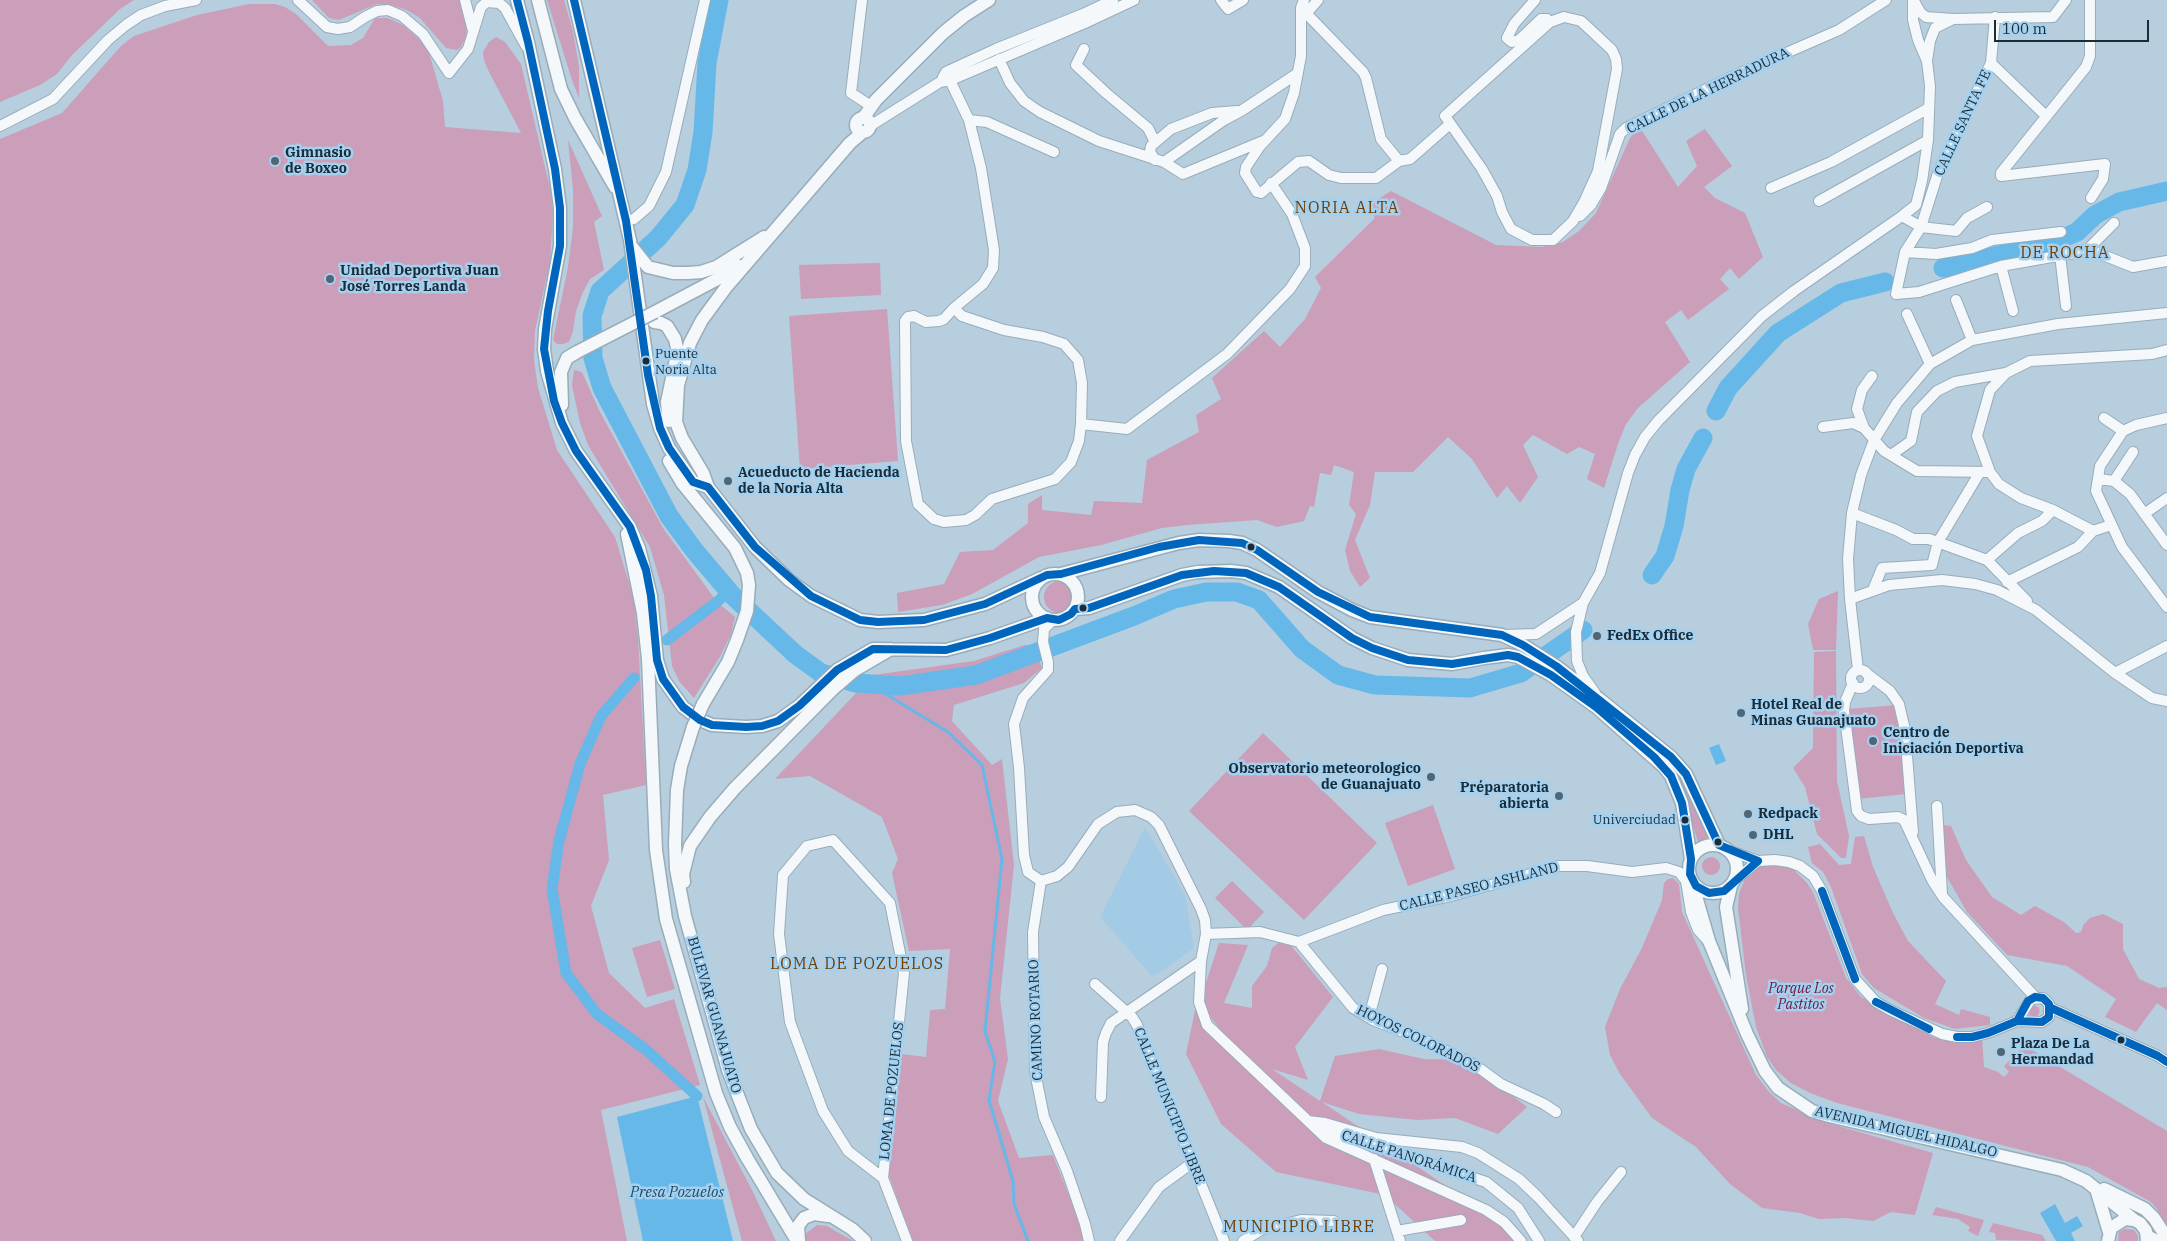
<!DOCTYPE html>
<html>
<head>
<meta charset="utf-8">
<style>
	body { margin:0 }
	#map { position:relative; width:2167px; height:1241px; overflow:hidden; background:#b6cede; font-family:"IBM Plex Serif",serif }
	canvas { display:block }
	.scale { position:absolute; left:1994px; top:20px; width:155px; height:22px; box-sizing:border-box; border:2px solid #1a2c38; border-top:0; padding-left:6px; font-size:15px; line-height:18px; white-space:nowrap; color:#1a2c38; -webkit-text-stroke:4px #a4d1f0; paint-order:stroke }
</style>
</head>
<body>
<div id="map">
<canvas width="2167" height="1241"></canvas>
<div class="scale">100 m</div>
</div>
<script>
const context = document.querySelector('canvas').getContext('2d');
context.lineJoin = 'round';
function paint(path, color) {
  context.fillStyle = color;
  context.fill(path, 'evenodd');
}
function toPath(rows) {
  const path = new Path2D();
  for (const r of rows) {
    if (r.length === 3) {
      path.moveTo(r[0] + r[2], r[1]);
      path.arc(r[0], r[1], r[2], 0, 2 * Math.PI);
      continue;
    }
    path.moveTo(r[0], r[1]);
    for (let i = 2; i < r.length; i += 2) path.lineTo(r[i], r[i + 1]);
  }
  return path;
}
function trace(path, color, width, dash) {
  context.strokeStyle = color;
  context.lineWidth = width;
  context.lineCap = dash ? 'butt' : 'round';
  context.setLineDash(dash || []);
  context.stroke(path);
}
function write(font, color, halo, rows, align = 'center') {
  context.font = font + ' "IBM Plex Serif",serif';
  context.lineWidth = 5;
  context.setLineDash([]);
  context.textBaseline = 'middle';
  context.strokeStyle = halo;
  context.fillStyle = color;
  for (const [text, x, y, turn = 0] of rows) {
    context.save();
    context.translate(x, y);
    context.rotate((+turn || 0) * Math.PI / 180);
    context.textAlign = isNaN(turn) ? turn : align;
    if (halo) context.strokeText(text, 0, 0);
    context.fillText(text, 0, 0);
    context.restore();
  }
}
paint(toPath([
	[1145,827,1185,895,1194,948,1153,977,1100,917]
]), '#a3cbe6');
paint(toPath([
	[0,0,134,0,120,9,72,55,57,74,40,85,0,102],
	[312,0,460,0,467,25,466,37,461,47,457,50,446,48,420,18,407,10,391,5,377,4,339,20,329,18],
	[547,0,564,0,573,31,579,67,579,98,572,80],
	[249,4,275,4,285,7,296,14,328,46,351,45,363,38,375,18,388,18,403,25,427,46,443,101,445,127,521,133,489,72,484,60,483,52,489,42,496,37,505,42,521,64,551,193,553,214,550,261,535,331,534,360,538,388,557,450,615,537,633,596,638,638,646,785,603,795,609,860,591,906,609,973,645,1008,674,999,700,1085,601,1110,627,1241,0,1241,0,139,62,113,121,46,134,36,197,15],
	[1639,126,1678,187,1697,166,1686,141,1705,129,1732,166,1704,187,1715,198,1745,213,1763,257,1739,279,1730,268,1720,279,1729,289,1688,320,1681,310,1665,322,1690,362,1638,408,1626,424,1619,441,1604,488,1587,479,1595,454,1579,447,1567,454,1533,435,1523,445,1538,477,1520,503,1507,486,1497,498,1472,459,1448,437,1413,472,1375,472,1370,505,1355,540,1370,578,1360,587,1350,571,1345,550,1356,514,1349,505,1354,472,1334,465,1331,475,1320,473,1314,507,1310,506,1304,521,1277,527,1257,520,1187,525,1162,528,1101,545,1039,557,972,594,942,605,898,612,897,593,944,584,960,552,993,550,1028,523,1028,504,1042,495,1042,510,1091,515,1094,501,1142,503,1147,460,1199,432,1196,415,1221,399,1212,378,1264,331,1280,347,1305,319,1321,288,1315,277,1375,218,1368,206,1391,191,1496,245,1542,247,1563,242,1579,231,1596,213,1630,138],
	[568,140,602,216,594,222,604,270,590,279,582,294,576,311,573,331,569,342,563,344,557,344,553,340,568,267,573,228,573,189],
	[880,263,881,295,801,299,799,265],
	[887,309,898,461,800,469,789,316],
	[574,370,582,372,599,410,663,528,717,602,735,617,731,634,721,655,694,698,679,681,672,666,664,595,650,547,588,445,580,423,572,385],
	[1060,597,16],
	[1838,591,1836,650,1813,650,1808,624,1819,599],
	[1025,645,1035,647,1042,668,1024,683,954,705,952,721,992,765,1002,759,1014,865,1000,998,1008,1059,998,1101,1019,1158,1053,1155,1080,1224,1083,1241,912,1241,889,1175,901,1054,926,1057,930,1010,945,1009,950,949,909,951,892,873,898,859,882,817,810,776,775,779,873,675,974,661],
	[1836,651,1837,781,1849,836,1846,858,1841,858,1817,834,1805,787,1793,768,1813,748,1814,652],
	[1898,705,1906,794,1857,799,1848,709],
	[1263,733,1377,843,1304,920,1189,811],
	[1684,788,1696,807,1710,841,1699,845,1682,790],
	[1433,805,1455,869,1408,886,1385,823],
	[1942,825,1951,826,1966,860,1992,897,2021,915,2035,906,2064,922,2076,933,2081,932,2084,924,2090,918,2103,914,2123,924,2123,949,2139,979,2159,988,2167,987,2167,1010,2157,1003,2136,1032,2105,1017,2116,999,2067,966,2007,955,1967,912,1947,877],
	[1864,836,1873,867,1893,913,1908,941,1946,981,1935,1004,1959,1015,1961,1009,1990,1017,1990,1025,1955,1029,1924,1018,1874,988,1862,974,1831,887,1823,872,1812,863,1808,847,1820,844,1839,865,1851,864,1855,837],
	[1711,866,9],
	[1773,863,1791,867,1807,883,1813,892,1846,978,1861,997,1935,1038,1957,1040,1982,1037,1984,1067,1998,1072,2004,1077,2009,1072,2004,1066,2020,1050,2032,1050,2167,1131,2167,1228,2157,1209,2151,1202,2088,1167,1837,1103,1810,1093,1791,1083,1776,1070,1767,1057,1756,1027,1746,975,1738,908,1739,894,1745,879,1761,865],
	[1673,878,1679,884,1682,912,1756,1075,1769,1092,1781,1103,1824,1122,1933,1153,1915,1215,1891,1212,1873,1221,1845,1218,1819,1219,1800,1213,1762,1208,1730,1184,1696,1147,1652,1118,1620,1074,1610,1055,1605,1027,1620,989,1642,948,1662,900,1664,883,1668,879],
	[1232,881,1264,912,1247,930,1215,898],
	[1285,938,1333,997,1295,1047,1308,1080,1272,1069,1320,1101,1335,1056,1379,1049,1424,1059,1466,1060,1527,1107,1498,1134,1455,1118,1417,1120,1359,1114,1322,1102,1511,1230,1519,1241,1435,1241,1385,1195,1276,1172,1221,1124,1186,1054,1200,986,1202,995,1219,943,1248,945,1224,1003,1252,1008,1252,986,1267,966,1272,948],
	[1205,1010,1225,1036,1207,1025],
	[660,940,675,989,647,997,632,948],
	[2034,1011,5.5],
	[703,1097,752,1190,776,1241,742,1241],
	[1936,1207,1984,1220,1978,1236,1968,1231,1970,1227,1958,1219,1932,1215],
	[1993,1223,2042,1235,2046,1241,1996,1240,1995,1233,1989,1232],
	[817,1225,827,1226,853,1241,805,1241,805,1234],
	[2125,1229,2134,1230,2138,1236,2138,1241,2118,1241,2119,1232]
]), '#cb9eb9');
paint(toPath([
	[1719,744,1726,761,1716,765,1709,748],
	[697,1096,733,1241,643,1241,617,1117],
	[2055,1204,2065,1223,2077,1216,2083,1226,2071,1233,2075,1241,2056,1241,2040,1213]
]), '#66b8e8');
trace(toPath([
	[871,685,948,732,982,765,1002,859,985,1031,995,1062,989,1100,1013,1181,1014,1204,1028,1241]
]), '#66b8e8', 3);
trace(toPath([
	[667,640,717,602,729,591],
	[634,678,601,716,580,764,559,841,552,889,566,973,597,1014,645,1049,697,1096]
]), '#66b8e8', 11);
trace(toPath([
	[719,0,707,63,703,132,697,170,685,205,658,238,600,291,592,316,593,358,602,388,669,516,694,550,732,595,795,654,821,673,856,683,900,686,976,675,1134,616,1174,599,1206,592,1237,592,1259,600,1302,649,1338,675,1375,685,1470,688,1521,673,1583,630],
	[1943,268,2054,242,2077,232,2095,215,2119,202,2167,191],
	[1716,411,1728,388,1778,333,1841,293,1885,282],
	[1652,575,1665,556,1674,526,1680,490,1686,469,1703,438]
]), '#66b8e8', 19);
const minor = toPath([
	[298,0,327,27,338,29,350,27,365,17,377,11,388,10,402,16,423,34,449,73,468,49,481,7,487,2,499,3,505,8,526,46],
	[465,0,473,31],
	[862,0,851,93,871,106],
	[1221,0,1228,9,1243,0],
	[1304,0,1301,8,1301,56,1294,93,1285,119,1260,146,1246,167,1245,173,1257,192,1261,193,1298,162,1309,161,1329,175,1341,178,1376,178,1399,161,1410,159,1450,124],
	[1535,0,1514,24,1507,38,1512,42,1519,40,1541,19,1547,19,1550,22],
	[2090,0,2090,56,2086,67,2001,173,2001,176,2105,164,2103,179,2091,198],
	[1914,1,1920,12,1926,17,1953,19,2053,17,2066,0],
	[1301,8,1363,72,1366,78,1381,139,1399,161],
	[1304,16,1318,0],
	[1564,17,1581,21,1612,50,1616,59,1617,69,1598,171,1584,202,1573,221,1553,240,1532,240,1511,229,1502,212,1497,196,1482,169,1445,116,1550,22,1564,17],
	[1995,17,1991,63,1939,170,1921,227,1905,252,1896,294,1919,292,2001,266,2080,252,2088,249,2114,223],
	[1084,49,1076,65,1106,93,1148,128,1155,142],
	[999,59,1010,83,1024,101,1040,112,1099,141,1164,162,1183,174,1263,141],
	[1927,61,1930,41,1935,28,1953,19],
	[1991,63,2046,116],
	[946,72,969,120,981,168,994,250,993,268,983,284,954,308,944,319,939,321,926,322,914,316,908,317,905,321,906,441,918,504,934,519,944,522,966,520,975,515,992,499,1055,479,1071,462,1079,441,1081,424,1082,383,1078,360,1064,344,1043,337,1004,330,962,316,954,308],
	[943,77,946,72,996,49,1083,14,1113,0],
	[969,120,987,122,1054,152],
	[0,126,53,99,108,40,126,25,141,15,165,6,196,0],
	[870,126,940,82,951,80,1085,23,1134,0],
	[1155,160,1150,152,1151,146,1171,129,1212,113,1237,111],
	[1164,162,1224,120,1241,111,1298,73],
	[1771,188,1831,162,1929,108],
	[1819,201,1928,140],
	[1580,216,1591,205,1601,188,1620,134,1626,128,1740,73,1839,30,1886,0],
	[1902,216,1921,227,1956,231,1967,218,1987,207],
	[626,221,634,219,649,206,666,172,705,0],
	[2088,249,2133,267,2167,261],
	[1905,252,1936,254,1972,248,1992,240,2061,232],
	[2060,255,2066,306],
	[2001,266,2013,311],
	[1956,300,1972,340],
	[1907,314,1930,364],
	[1872,376,1862,390,1857,409,1864,428,1884,451,1917,471,1990,472],
	[2104,418,2123,431],
	[2167,418,2136,425,2123,431,2100,466,2096,491,2122,547,2167,607],
	[1081,424,1127,429,1227,354,1290,289,1305,266,1305,248,1292,214,1271,183],
	[1823,427,1853,423,1864,428],
	[1891,455,1911,441,1917,412,1937,391,1955,382,2006,373],
	[2098,479,2114,481,2130,494,2167,545],
	[2114,481,2133,452],
	[1852,513,1896,530,1913,539,1929,539,1987,560,2027,601],
	[2144,514,2167,498],
	[2093,531,2053,510,2021,498,1999,484,1990,472,1977,436,1990,390,2006,373,2030,361,2152,354,2167,350],
	[1987,560,2018,533,2042,521,2053,510],
	[2007,582,2078,547,2093,531,2111,525],
	[1873,590,1882,568,1932,565,1938,542,1980,472],
	[1850,599,1889,585,1942,580,1975,584,1997,590,2036,610,2115,673,2152,698,2167,701],
	[1053,620,1044,629,1043,642,1048,662,1048,670,1023,698,1014,724,1019,768,1024,855,1028,872,1041,881,1057,876,1068,867,1098,824,1117,812,1135,810,1151,817,1159,825,1201,909,1205,920,1206,934,1201,961,1199,1002,1207,1025,1326,1138,1486,1210,1504,1222,1521,1241],
	[1503,635,1536,634,1583,603],
	[1858,670,1850,599,1848,559,1852,513,1861,475,1874,440,1897,403,1930,364,1972,340,2058,324,2167,313],
	[1860,679,9],
	[1866,673,1890,691,1899,704,1905,730,1913,832],
	[2115,673,2167,646],
	[1853,683,1845,702,1844,711,1857,811,1861,816,1869,819,1898,817,1904,820,1932,880,1943,897,2035,997],
	[1595,693,1583,676,1577,661,1576,632,1583,603,1600,573,1628,473,1635,455,1645,437,1658,421,1762,316,1794,291,1902,216,1916,205,1922,181,1928,140,1930,86,1927,61,1918,40,1913,20,1913,0],
	[1937,806,1942,894],
	[1730,851,1758,861,1775,860,1789,862,1800,866,1813,876,1822,891,1855,979,1876,1002,1890,1010,1942,1034,1957,1037,1972,1037,1988,1033,2017,1021,2042,1022,2049,1017,2049,1004,2043,998,2031,999,2017,1021],
	[1735,880,1758,861],
	[1041,881,1033,932,1035,1072,1044,1117,1067,1171,1085,1224,1089,1241],
	[1206,934,1260,932,1299,942,1383,910,1451,896,1559,866,1587,866,1632,872,1666,868,1679,872,1686,881,1691,912,1698,930,1708,941],
	[1299,942,1353,1008,1373,1020,1424,1040,1475,1065,1501,1084,1544,1104,1556,1112],
	[1095,984,1132,1017,1137,1025,1224,1241],
	[2051,1008,2158,1056,2167,1062],
	[1369,1017,1382,969],
	[1101,1097,1103,1042,1106,1033,1111,1023,1201,961],
	[1308,1121,1325,1123,1376,1138,1462,1147,1478,1153,1519,1179,1538,1197,1578,1241],
	[1324,1129,1486,1182,1518,1208,1539,1241],
	[1374,1159,1400,1241],
	[883,1178,848,1151,823,1111,790,1022,779,934,783,875,807,846,833,840,890,903,904,973,883,1178,907,1241],
	[1397,1231,1461,1220],
	[2147,1235,2159,1241],
	[1574,1237,1597,1202,1621,1172],
	[1120,1241,1159,1187,1192,1163],
	[1243,1241,1261,1230,1301,1220,1334,1221]
]);
const major = toPath([
	[517,0,528,42,555,169,560,208,560,246,545,329,544,349,547,371,562,423,576,451,630,527,639,548,651,596,657,660,663,679,683,707,700,720,712,725,746,727,762,726,778,721,799,706,837,670,873,649,946,650,990,638,1047,618],
	[538,0,561,89,575,118,615,187],
	[574,0,630,240,653,404,660,428,669,448,693,482,708,487,755,547,789,580,811,596,860,620,878,622,924,620,985,604,1041,578],
	[864,117,876,100,943,33,964,16,989,0],
	[863,125,7],
	[632,247,648,267,673,273,688,273,701,272,716,267,764,237],
	[655,312,725,275,737,265],
	[654,322,661,323,667,326,675,339,677,348,676,359,667,402,669,421],
	[562,405,561,372,567,358,577,352],
	[669,461,682,483,735,548,747,573,749,585,747,611,737,640,728,662,703,704],
	[708,487,703,473,682,438,676,422,678,385,690,343,702,320,727,286,850,143,863,132],
	[627,534,643,613,648,659,656,850,666,919,716,1093,730,1127,747,1158,797,1241],
	[1055,597,23],
	[1061,574,1179,543,1199,540,1229,541,1242,543,1257,550,1318,592,1352,610,1370,617,1502,635,1523,645,1556,666,1598,698,1671,757,1686,774,1719,845],
	[1075,609,1089,608,1182,575,1198,572,1231,571,1246,573,1279,587,1352,638,1372,648,1408,660,1452,664,1484,658,1508,655,1518,657,1551,675,1596,707,1664,767,1671,776,1682,803,1691,859],
	[693,727,681,766,677,790,675,844,676,869,685,916,728,1070,751,1129,777,1173,804,1199,852,1229,865,1241],
	[1713,869,24],
	[1691,879,1709,941,1747,1034,1765,1071,1778,1088,1812,1111,1829,1116,2062,1170,2086,1181,2134,1220],
	[684,882,683,874,690,846,710,817,735,788,833,689,855,670,891,649],
	[1731,886,1726,907,1742,1009],
	[2096,1189,2109,1232],
	[2104,1189,2145,1209,2154,1218,2167,1238],
	[799,1241,798,1226,804,1218,814,1214,828,1216],
	[2108,1241,2111,1228,2125,1219,2134,1220,2140,1223,2146,1231,2147,1241]
]);
trace(minor, '#99acb9', 12);
trace(major, '#99acb9', 15);
trace(minor, '#f4f8fa', 10);
trace(major, '#f4f8fa', 12);
const majorBridge = toPath([
	[577,352,655,312],
	[693,727,703,704]
]);
trace(majorBridge, '#99acb9', 15, []);
trace(majorBridge, '#f4f8fa', 12);
trace(toPath([
	[517,0,528,42,555,169,560,208,560,246,548,311,544,349,554,401,562,423,576,451,630,527,646,570,651,596,657,660,663,679,683,707,700,720,712,725,746,727,762,726,778,721,799,706,837,670,873,649,946,650,990,638,1047,618,1059,620,1071,614,1075,609,1089,608,1182,575,1214,571,1246,573,1279,587,1352,638,1372,648,1408,660,1452,664,1508,655,1518,657,1551,675,1596,707,1654,757,1671,776,1682,803,1691,859,1690,874,1696,886,1709,893,1724,891,1758,861],
	[574,0,626,221,648,375,660,428,669,448,693,482,708,487,755,547,811,596,860,620,878,622,924,620,985,604,1047,575,1061,574,1159,547,1199,540,1242,543,1257,550,1318,592,1370,617,1502,635,1523,645,1556,666,1671,757,1686,774,1719,845,1758,861],
	[1822,891,1855,979],
	[1822,891,1855,979],
	[2035,997,2043,998,2049,1004,2049,1017,2042,1022,2017,1021,2028,1001,2035,997],
	[1876,1002,1929,1029],
	[2051,1008,2158,1056,2167,1062],
	[1957,1037,1972,1037,1988,1033,2017,1021]
]), '#0065bd', 8);
for (const [x, y, r, color] of [
	[275,161,5,"#516572"],
	[330,279,5,"#516572"],
	[646,361,4.5,"#1a2c38"],
	[728,481,5,"#516572"],
	[1251,547,4.5,"#1a2c38"],
	[1083,608,4.5,"#1a2c38"],
	[1597,636,5,"#516572"],
	[1741,713,5,"#516572"],
	[1873,741,5,"#516572"],
	[1431,777,5,"#516572"],
	[1559,796,5,"#516572"],
	[1748,814,5,"#516572"],
	[1685,820,4.5,"#1a2c38"],
	[1753,835,5,"#516572"],
	[1718,842,4.5,"#1a2c38"],
	[2121,1040,4.5,"#1a2c38"],
	[2001,1052,5,"#516572"]
]) {
  const dot = new Path2D();
  dot.arc(x, y, r, 0, 2 * Math.PI);
  context.fillStyle = color;
  context.fill(dot);
  trace(dot, '#a4d1f0', 2);
}
write('13px', '#1a2c38', '#a4d1f0', [
	["Puente",655,354],
	["Noria Alta",655,370],
	["Univerciudad",1676,820,"right"]
], 'left');
write('14px', '#1a2c38', '#a4d1f0', [
	["CALLE DE LA HERRADURA",1708,91,-26],
	["CALLE SANTA FE",1963,123,-65],
	["CALLE PASEO ASHLAND",1479,887,-14],
	["BULEVAR GUANAJUATO",714,1015,74],
	["CAMINO ROTARIO",1036,1020,-92],
	["HOYOS COLORADOS",1418,1039,26],
	["LOMA DE POZUELOS",892,1091,-84],
	["CALLE MUNICIPIO LIBRE",1169,1106,68],
	["AVENIDA MIGUEL HIDALGO",1906,1132,13],
	["CALLE PANORÁMICA",1409,1157,18]
]);
write('bold 14px', '#1a2c38', '#a4d1f0', [
	["Gimnasio",285,153],
	["de Boxeo",285,169],
	["Unidad Deportiva Juan",340,271],
	["José Torres Landa",340,287],
	["Acueducto de Hacienda",738,473],
	["de la Noria Alta",738,489],
	["FedEx Office",1607,636],
	["Hotel Real de",1751,705],
	["Minas Guanajuato",1751,721],
	["Centro de",1883,733],
	["Iniciación Deportiva",1883,749],
	["Observatorio meteorologico",1421,769,"right"],
	["de Guanajuato",1421,785,"right"],
	["Préparatoria",1549,788,"right"],
	["abierta",1549,804,"right"],
	["Redpack",1758,814],
	["DHL",1763,835],
	["Plaza De La",2011,1044],
	["Hermandad",2011,1060]
], 'left');
write('italic 14px', '#70133d', '#a4d1f0', [
	["Parque Los",1801,989],
	["Pastitos",1801,1005]
]);
write('italic 15px', '#214b66', '#a4d1f0', [
	["Presa Pozuelos",677,1193]
]);
context.letterSpacing = '1px';
write('16px', '#733c00', '#a4d1f0', [
	["NORIA ALTA",1347,208],
	["DE ROCHA",2065,253],
	["LOMA DE POZUELOS",857,964],
	["MUNICIPIO LIBRE",1299,1227]
]);
context.letterSpacing = '0px';
</script>
</body>
</html>
